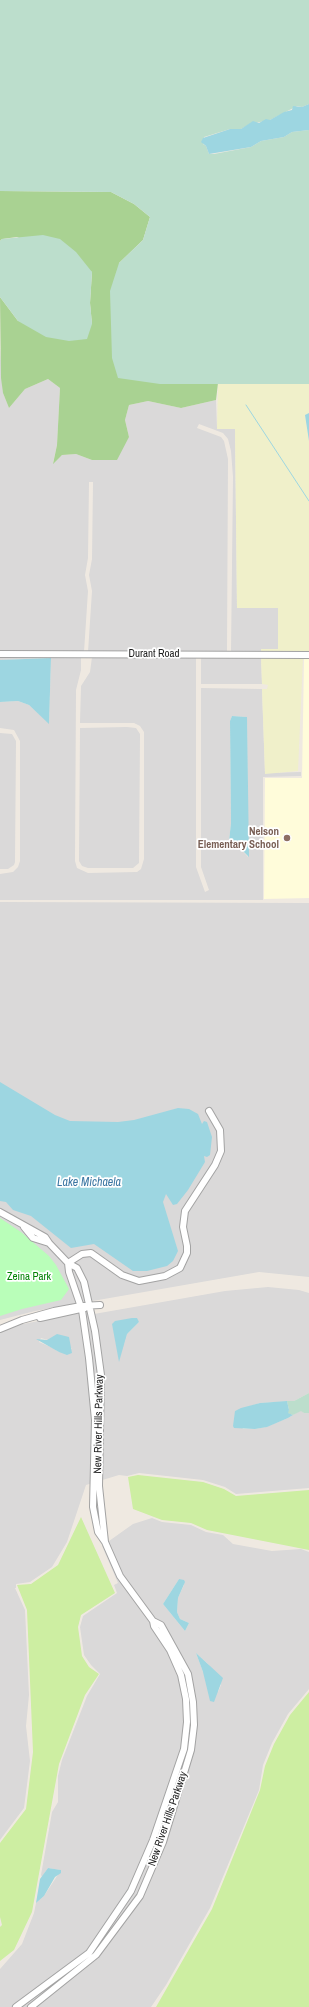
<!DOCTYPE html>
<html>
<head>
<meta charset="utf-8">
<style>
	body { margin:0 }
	canvas { display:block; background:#efe9e1 }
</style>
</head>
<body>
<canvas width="309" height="2007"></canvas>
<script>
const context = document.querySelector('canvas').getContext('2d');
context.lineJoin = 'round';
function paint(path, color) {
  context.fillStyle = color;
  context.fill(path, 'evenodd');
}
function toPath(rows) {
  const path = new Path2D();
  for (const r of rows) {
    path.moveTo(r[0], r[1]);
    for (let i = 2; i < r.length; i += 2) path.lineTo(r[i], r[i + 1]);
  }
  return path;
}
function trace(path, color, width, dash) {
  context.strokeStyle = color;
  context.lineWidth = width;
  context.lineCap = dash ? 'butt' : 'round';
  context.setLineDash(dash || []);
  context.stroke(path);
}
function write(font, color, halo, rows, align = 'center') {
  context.font = font + ' "Archivo Narrow",sans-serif';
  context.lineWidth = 3.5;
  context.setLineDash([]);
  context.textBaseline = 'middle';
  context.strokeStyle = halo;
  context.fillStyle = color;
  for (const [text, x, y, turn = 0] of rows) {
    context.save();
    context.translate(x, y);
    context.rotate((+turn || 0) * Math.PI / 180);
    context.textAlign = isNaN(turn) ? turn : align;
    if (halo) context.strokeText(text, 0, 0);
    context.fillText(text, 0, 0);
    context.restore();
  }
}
paint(toPath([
	[0,347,3,393,9,408,25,389,48,379,60,388,57,445,53,463,62,455,76,454,92,460,129,437,125,420,129,405,148,401,181,408,216,400,217,429,235,429,237,608,278,608,278,650,261,649,261,652,231,652,233,477,231,451,228,439,223,433,199,424,197,428,221,437,224,441,228,459,227,652,88,652,92,591,89,575,92,559,93,482,89,482,88,558,85,575,88,591,84,652,0,652],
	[0,657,81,657,81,670,76,690,75,861,77,868,88,873,137,872,141,869,144,859,144,732,140,726,134,723,80,723,81,686,90,672,92,657,196,657,196,867,205,892,209,890,201,867,201,688,262,689,265,773,301,772,301,776,263,777,263,900,0,900,0,874,13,872,18,867,20,861,20,741,14,730,0,728,0,702,18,701,29,705,49,723,51,658,0,660],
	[232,716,247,717,248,857,238,846,229,841,231,823,230,721],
	[201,657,261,657,262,684,201,684],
	[127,727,136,728,140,734,139,863,133,868,88,868,82,866,79,861,80,728],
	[0,733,12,734,16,741,15,862,14,865,8,869,0,869],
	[0,902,309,903,309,1277,259,1272,35,1311,0,1320],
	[268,1287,299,1290,309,1293,309,1393,294,1401,260,1403,235,1411,235,1415,243,1429,255,1429,266,1427,288,1418,301,1410,304,1413,309,1413,309,1488,236,1494,225,1487,203,1480,139,1473,127,1476,119,1475,86,1485,67,1542,52,1567,30,1582,16,1584,16,1588,15,1588,25,1610,29,1695,26,1726,30,1761,24,1808,0,1840,0,1331,13,1326,80,1313,89,1309,94,1314,225,1291],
	[132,1318,139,1322,127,1334,119,1361],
	[41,1338,69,1346,72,1349,59,1352,53,1348,39,1342],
	[152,1518,162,1522,191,1525,206,1532,223,1535,233,1544,272,1551,301,1549,309,1552,309,1689,288,1714,272,1743,263,1765,259,1790,210,1908,166,1985,151,2007,0,2007,0,1969,22,1944,34,1913,36,1903,44,1896,61,1870,48,1868,42,1877,41,1875,52,1812,58,1802,58,1776,62,1760,87,1696,100,1674,91,1665,84,1655,80,1627,83,1616,117,1593,114,1585,118,1583,102,1546,133,1524],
	[179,1579,184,1585,178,1598,177,1612,180,1619,189,1623,185,1631,163,1604],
	[196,1653,208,1664,221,1685,218,1692,203,1672]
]), '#dad9d9');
paint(toPath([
	[304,659,309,659,309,898,264,899,265,778,302,778]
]), '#fffcda');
paint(toPath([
	[218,383,309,384,309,413,305,415,309,441,309,652,261,652,261,649,278,649,278,608,237,608,235,429,217,429],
	[261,657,303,657,298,771,265,774,262,689,267,689,268,685,262,684]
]), '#f0f0ca');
paint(toPath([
	[138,1475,203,1482,224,1489,236,1496,309,1490,309,1550,207,1530,191,1523,162,1520,133,1509,128,1477],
	[81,1517,115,1593,81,1615,78,1627,82,1656,89,1667,99,1674,85,1695,59,1764,32,1912,14,1950,0,1961,0,1927,2,1925,0,1917,0,1843,26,1809,33,1752,27,1610,17,1585,31,1584,58,1565],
	[309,1692,309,2007,156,2007,212,1909,260,1790,265,1766,274,1744,290,1715]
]), '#cdeea2');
paint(toPath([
	[0,191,111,192,134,204,150,217,143,240,119,263,160,384,218,383,216,400,181,408,148,401,129,405,125,420,129,437,117,460,92,460,76,454,62,455,53,464,57,445,60,388,48,379,25,389,9,408,3,393,1,378,0,297,18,321,92,324,90,303,92,272,17,237,2,239,0,241]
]), '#a9d292');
paint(toPath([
	[0,0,309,0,309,104,302,107,297,106,270,120,250,124,241,129,230,129,204,137,203,144,206,146,209,154,214,154,251,147,261,141,284,137,292,132,309,130,309,384,160,384,118,378,112,358,110,291,119,263,143,240,150,217,134,204,111,192,0,191],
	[43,235,60,239,76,252,92,272,90,303,92,324,87,339,69,341,46,337,18,321,0,297,0,241,2,239],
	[309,1393,309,1413,304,1413,301,1411,293,1415,287,1413,289,1410,287,1401,294,1401]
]), '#bcdecc');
paint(toPath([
	[0,1218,21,1232,49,1256,56,1265,69,1289,61,1300,22,1309,0,1316]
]), '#b9feb9');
paint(toPath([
	[309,104,309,130,292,132,284,137,261,141,251,147,209,154,206,146,201,142,203,138,230,129,241,129,253,121,259,123,266,119,270,120,284,112,292,110,293,106,302,107],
	[309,413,309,441,305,415],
	[51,658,49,724,29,705,18,701,0,702,0,660],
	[232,716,247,717,249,857,238,846,229,841,231,823,230,721],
	[0,1082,55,1115,70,1121,118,1122,134,1120,178,1108,189,1109,198,1114,202,1124,204,1121,207,1122,212,1137,210,1155,207,1157,204,1156,205,1162,188,1190,177,1204,173,1205,166,1194,163,1202,178,1251,173,1261,167,1266,147,1271,133,1271,94,1244,71,1248,31,1216,13,1210,6,1202,0,1201],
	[132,1318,137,1318,139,1322,127,1334,119,1362,112,1324,115,1321],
	[57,1334,69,1337,72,1353,67,1355,59,1352,36,1339,47,1340],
	[287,1401,289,1410,288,1413,293,1415,288,1418,267,1427,255,1429,234,1428,233,1426,235,1411,241,1408,260,1403],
	[179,1579,184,1580,185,1582,178,1598,177,1612,180,1619,189,1623,185,1631,163,1604],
	[196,1653,223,1678,214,1702,210,1701,203,1672],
	[48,1868,61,1870,61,1873,55,1877,44,1896,36,1903,40,1879]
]), '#9dd6e1');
trace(toPath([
	[246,405,309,501]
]), '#9dd6e1', 1);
const tertiary = toPath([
	[0,654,309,655],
	[0,1212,45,1237,49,1243,68,1263,77,1268,84,1282,95,1331,101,1375,99,1486,105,1542,120,1576,153,1621,154,1626,170,1650,181,1675,186,1699,187,1722,184,1749,153,1840,131,1891,89,1953,16,2007],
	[24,1227,33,1238,49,1243],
	[68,1263,82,1254,91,1253,122,1275,139,1281,165,1276,180,1268,187,1253,187,1246,183,1227,185,1211,215,1165,221,1151,220,1130,209,1111],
	[68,1263,69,1272,82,1310,89,1358,95,1420,93,1507,98,1532,105,1542],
	[40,1318,85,1308],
	[0,1329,22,1320,54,1311,81,1306,100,1305],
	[31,2007,96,1955,140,1896,163,1842,191,1750,194,1725,193,1702,188,1674,161,1625,153,1621]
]);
trace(tertiary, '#a3a3a3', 8);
trace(tertiary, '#fff', 6);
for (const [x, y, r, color] of [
	[287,838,4,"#8d6e63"]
]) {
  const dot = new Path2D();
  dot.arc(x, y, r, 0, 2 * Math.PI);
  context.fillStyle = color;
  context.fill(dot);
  trace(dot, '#fff', 1.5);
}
write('11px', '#1c1c1c', '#fff', [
	["Durant Road",154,654],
	["New River Hills Parkway",99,1424,-89],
	["New River Hills Parkway",168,1819,-71]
]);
write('bold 11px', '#785e54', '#fff', [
	["Nelson",279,832],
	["Elementary School",279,845]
], 'right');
write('11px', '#028204', '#fff', [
	["Zeina Park",29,1277]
]);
write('italic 12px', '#3c77a3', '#fff', [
	["Lake Michaela",89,1183]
]);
</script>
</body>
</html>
